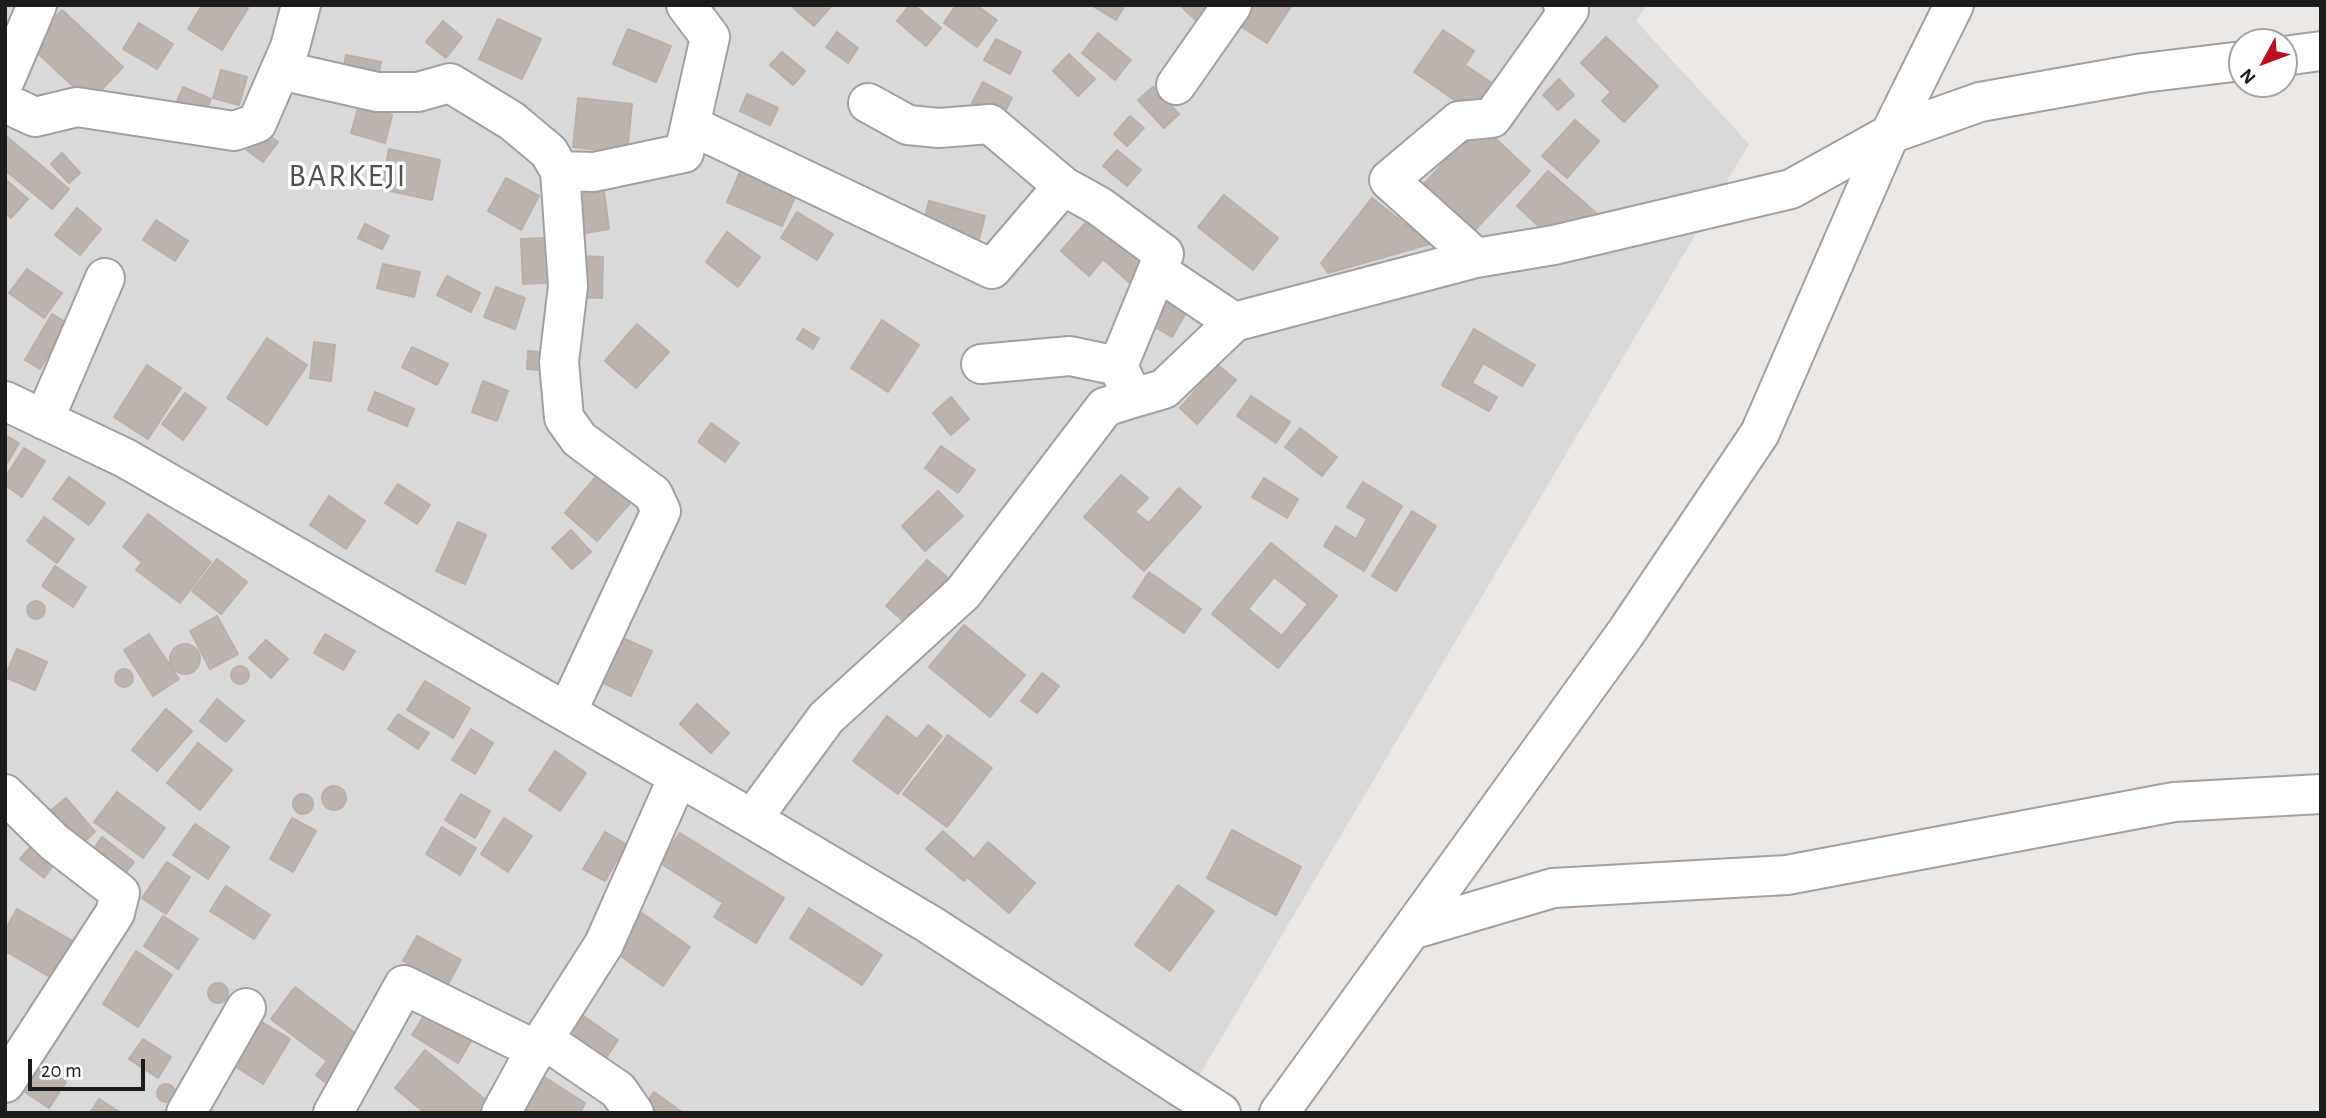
<!DOCTYPE html>
<html>
<head>
<meta charset="utf-8">
<style>
	body { margin:0 }
	#map { position:relative; width:2326px; height:1118px; overflow:hidden; background:#ede8e3; font-family:"Alegreya Sans",sans-serif }
	canvas { display:block }
	.frame { position:absolute; inset:0; border:7px solid #1c1c1c; pointer-events:none }
	.north { position:absolute; left:2228px; top:28px; width:70px; height:70px; box-sizing:border-box; background:#fff; border:2px solid #a4a4a4; border-radius:50%; rotate:229deg; font-size:19px; font-weight:700; line-height:28px; text-align:center; color:#1c1c1c }
	.north::after { content:''; display:block; margin:auto; width:24px; height:32px; background:#b81021; clip-path:polygon(50% 0,100% 100%,50% 72%,0 100%) }
	.scale { position:absolute; left:28px; top:1059px; width:117px; height:32px; box-sizing:border-box; border:4px solid #1c1c1c; border-top:0; padding-left:9px; font-size:21px; line-height:24px; white-space:nowrap; color:#1c1c1c; -webkit-text-stroke:5px #fff; paint-order:stroke }
</style>
</head>
<body>
<div id="map">
<canvas width="2326" height="1118"></canvas>
<div class="frame"></div>
<div class="north">N</div>
<div class="scale">20 m</div>
</div>
<script>
const context = document.querySelector('canvas').getContext('2d');
context.lineJoin = 'round';
function paint(path, color) {
  context.fillStyle = color;
  context.fill(path, 'evenodd');
}
function toPath(rows) {
  const path = new Path2D();
  for (const r of rows) {
    if (r.length === 3) {
      path.moveTo(r[0] + r[2], r[1]);
      path.arc(r[0], r[1], r[2], 0, 2 * Math.PI);
      continue;
    }
    path.moveTo(r[0], r[1]);
    for (let i = 2; i < r.length; i += 2) path.lineTo(r[i], r[i + 1]);
  }
  return path;
}
function trace(path, color, width, dash) {
  context.strokeStyle = color;
  context.lineWidth = width;
  context.lineCap = dash ? 'butt' : 'round';
  context.setLineDash(dash || []);
  context.stroke(path);
}
function write(font, color, halo, rows, align = 'center') {
  context.font = font + ' "Alegreya Sans",sans-serif';
  context.lineWidth = 7;
  context.setLineDash([]);
  context.textBaseline = 'middle';
  context.strokeStyle = halo;
  context.fillStyle = color;
  for (const [text, x, y, turn = 0] of rows) {
    context.save();
    context.translate(x, y);
    context.rotate((+turn || 0) * Math.PI / 180);
    context.textAlign = isNaN(turn) ? turn : align;
    if (halo) context.strokeText(text, 0, 0);
    context.fillText(text, 0, 0);
    context.restore();
  }
}
paint(toPath([
	[5,5,1647,5,1636,21,1749,144,1177,1113,5,1113]
]), '#dad9d9');
const building = toPath([
	[202,5,243,5,248,8,222,50,188,29,202,5],
	[790,5,832,5,814,26,790,5],
	[910,5,914,5,941,28,926,46,897,21,910,5],
	[956,5,976,5,997,20,977,47,944,23,956,5],
	[1091,5,1125,5,1116,20,1091,5],
	[1180,5,1224,5,1206,30,1180,5],
	[1245,5,1292,5,1267,43,1234,22,1245,5],
	[62,10,123,67,90,102,29,45,62,10],
	[498,19,541,39,522,79,479,59,498,19],
	[443,21,462,37,446,58,426,42,443,21],
	[139,23,173,44,157,69,123,49,139,23],
	[628,29,671,46,656,82,613,64,628,29],
	[1443,30,1474,51,1465,65,1498,87,1478,116,1414,72,1443,30],
	[837,32,858,48,848,63,826,47,837,32],
	[1098,33,1131,60,1115,80,1082,53,1098,33],
	[1606,37,1658,86,1624,122,1602,101,1611,92,1581,63,1606,37],
	[996,39,1021,52,1010,74,984,60,996,39],
	[782,52,805,71,793,85,770,65,782,52],
	[1069,54,1095,79,1078,96,1053,71,1069,54],
	[346,55,381,62,377,83,342,77,346,55],
	[221,70,247,77,239,105,213,98,221,70],
	[1559,79,1574,95,1558,110,1543,95,1559,79],
	[983,82,1012,98,1001,119,972,103,983,82],
	[183,87,211,99,203,116,176,104,183,87],
	[1153,87,1179,114,1164,128,1138,100,1153,87],
	[747,94,778,108,770,125,740,111,747,94],
	[578,98,632,104,627,153,573,147,578,98],
	[359,105,392,115,385,143,351,133,359,105],
	[1130,116,1144,128,1127,146,1114,134,1130,116],
	[1575,120,1599,141,1567,178,1542,156,1575,120],
	[1480,124,1530,171,1472,233,1422,186,1480,124],
	[255,125,278,142,263,162,240,145,255,125],
	[5,135,69,189,52,209,5,170,5,135],
	[389,149,440,160,432,200,381,189,389,149],
	[1117,150,1141,170,1127,186,1103,166,1117,150],
	[62,153,80,173,69,183,51,164,62,153],
	[744,163,799,188,782,226,727,202,744,163],
	[1548,171,1602,218,1547,234,1517,206,1548,171],
	[506,178,539,196,521,230,488,211,506,178],
	[5,179,28,199,11,218,5,213,5,179],
	[604,191,609,229,579,234,572,196,604,191],
	[1224,195,1278,238,1253,270,1198,227,1224,195],
	[1372,198,1430,244,1328,273,1321,263,1372,198],
	[929,201,985,216,978,243,922,228,929,201],
	[77,208,101,229,80,255,55,235,77,208],
	[1096,211,1152,261,1131,284,1103,259,1089,276,1061,251,1096,211],
	[797,212,833,234,817,260,781,238,797,212],
	[156,220,188,241,175,261,143,240,156,220],
	[365,224,389,236,382,249,358,238,365,224],
	[727,232,760,257,738,287,706,262,727,232],
	[560,237,561,282,523,284,521,239,560,237],
	[580,256,603,257,602,298,579,297,580,256],
	[383,264,420,272,414,297,377,288,383,264],
	[27,269,62,293,44,318,9,293,27,269],
	[447,276,480,293,471,312,437,295,447,276],
	[496,287,525,298,515,329,484,317,496,287],
	[1168,289,1191,304,1172,337,1148,323,1168,289],
	[52,314,67,323,40,369,25,360,52,314],
	[882,320,919,345,888,392,851,368,882,320],
	[637,324,669,352,636,388,605,361,637,324],
	[803,329,819,338,813,349,797,339,803,329],
	[1474,329,1535,365,1522,386,1483,363,1472,383,1497,397,1489,411,1442,385,1474,329],
	[267,338,307,365,267,425,227,398,267,338],
	[314,342,335,345,331,381,310,378,314,342],
	[412,347,448,364,437,385,402,367,412,347],
	[528,351,554,353,553,371,527,369,528,351],
	[147,365,181,388,148,439,114,417,147,365],
	[1218,365,1236,380,1197,424,1180,408,1218,365],
	[483,381,508,391,497,421,472,412,483,381],
	[375,392,414,409,407,426,368,410,375,392],
	[185,393,206,408,183,440,162,424,185,393],
	[1251,396,1290,422,1276,443,1237,416,1251,396],
	[951,397,969,419,951,435,933,413,951,397],
	[711,423,739,443,725,462,698,442,711,423],
	[1300,428,1337,457,1322,476,1285,447,1300,428],
	[5,435,19,443,5,467,5,435],
	[941,446,975,470,958,493,925,468,941,446],
	[24,448,45,461,22,497,5,485,5,478,24,448],
	[606,465,638,494,597,541,565,513,606,465],
	[1121,475,1148,498,1135,512,1149,523,1179,488,1201,507,1144,571,1084,517,1121,475],
	[69,477,105,503,89,525,53,499,69,477],
	[1264,478,1298,499,1287,518,1252,497,1264,478],
	[1363,482,1402,506,1364,571,1324,546,1336,526,1356,539,1367,519,1347,507,1363,482],
	[398,484,430,505,417,524,385,503,398,484],
	[938,491,963,516,925,551,902,526,938,491],
	[329,496,365,521,346,549,310,525,329,496],
	[1412,511,1436,526,1396,591,1372,576,1412,511],
	[148,514,211,562,180,603,136,570,142,562,123,547,148,514],
	[44,517,74,539,57,563,27,541,44,517],
	[458,522,486,535,465,584,436,571,458,522],
	[571,530,591,552,572,569,552,548,571,530],
	[1271,543,1337,596,1278,668,1212,614,1271,543],
	[1274,577,1308,604,1282,636,1248,609,1274,577],
	[217,559,247,582,221,614,192,591,217,559],
	[927,560,948,578,908,625,886,606,927,560],
	[55,566,86,587,73,607,42,586,55,566],
	[1149,572,1201,609,1184,633,1133,597,1149,572],
	[36,610,9],
	[217,616,238,654,210,669,190,631,217,616],
	[964,625,1025,675,990,717,929,667,964,625],
	[149,634,179,679,153,696,124,650,149,634],
	[325,634,355,651,343,670,314,653,325,634],
	[618,636,652,651,631,696,597,680,618,636],
	[266,640,288,659,271,678,249,658,266,640],
	[185,659,15],
	[17,649,47,662,35,690,5,677,17,649],
	[240,675,9],
	[124,678,9],
	[1042,673,1059,686,1037,713,1021,701,1042,673],
	[425,681,470,708,453,738,407,710,425,681],
	[217,699,244,721,226,742,200,721,217,699],
	[697,704,729,733,711,753,680,724,697,704],
	[166,709,192,731,157,771,132,750,166,709],
	[398,714,429,733,418,749,388,729,398,714],
	[887,716,917,739,928,725,942,736,898,794,853,761,887,716],
	[471,729,493,743,475,774,452,760,471,729],
	[948,735,992,768,947,827,903,794,948,735],
	[198,743,232,770,200,810,167,783,198,743],
	[555,751,586,773,560,811,529,790,555,751],
	[334,798,12],
	[117,792,165,828,143,858,94,822,117,792],
	[303,804,10],
	[461,794,490,811,475,838,445,820,461,794],
	[66,798,95,832,79,846,49,812,66,798],
	[292,818,316,831,293,872,270,859,292,818],
	[504,818,532,836,508,872,481,854,504,818],
	[195,824,229,847,208,879,173,855,195,824],
	[442,827,476,848,460,875,426,854,442,827],
	[1232,830,1301,867,1276,915,1207,878,1232,830],
	[943,831,974,859,988,842,1035,883,1009,913,967,877,964,881,926,849,943,831],
	[605,832,626,844,605,881,583,869,605,832],
	[680,833,784,898,756,943,714,917,723,903,660,863,680,833],
	[102,837,134,862,121,879,90,854,102,837],
	[33,844,56,861,44,878,20,859,33,844],
	[167,862,190,877,166,914,142,898,167,862],
	[1178,885,1214,911,1170,971,1135,945,1178,885],
	[226,886,270,915,254,939,210,911,226,886],
	[809,908,882,955,862,985,790,938,809,908],
	[17,909,78,944,57,981,5,951,5,930,17,909],
	[642,913,690,947,663,986,615,952,642,913],
	[163,916,198,939,178,969,144,946,163,916],
	[417,936,461,960,447,986,403,961,417,936],
	[136,951,172,975,138,1027,103,1004,136,951],
	[218,993,10],
	[295,987,364,1040,330,1086,316,1075,327,1061,271,1019,295,987],
	[433,1001,478,1029,458,1063,412,1035,433,1001],
	[579,1013,618,1040,601,1065,562,1037,579,1013],
	[260,1021,290,1039,263,1084,233,1065,260,1021],
	[143,1039,171,1057,158,1078,129,1059,143,1039],
	[425,1050,493,1106,488,1113,425,1113,395,1088,425,1050],
	[34,1060,66,1082,49,1108,16,1086,34,1060],
	[541,1075,585,1103,580,1113,529,1113,521,1108,541,1075],
	[166,1093,9],
	[654,1092,683,1113,646,1113,642,1110,654,1092],
	[99,1099,121,1113,90,1113,99,1099]
]);
paint(building, '#bdb4b0');
trace(building, '#bdaea6', 2);
const minor = toPath([
	[2284,56,2321,51],
	[280,70,377,92,418,92,450,83,512,121,549,152,560,171,594,172,684,153,710,37,686,5],
	[5,80,37,5],
	[1176,85,1232,5],
	[5,103,35,117,77,107,234,131,257,123,290,47,301,5],
	[692,126,992,269,1063,186],
	[560,171,568,286,559,362,564,418,579,439,653,494,661,511,567,712],
	[1476,258,1389,180,1459,121,1492,118,1569,10,1563,5],
	[1159,272,1234,322],
	[981,364,1070,356,1118,366],
	[1133,398,1164,389,1234,322,1476,258,1554,245,1791,189,1890,134,1980,102,2143,73,2242,61],
	[5,401,125,458,752,819,929,924,1221,1113],
	[44,420,105,278],
	[5,794,54,842,120,893,115,913,5,1083],
	[752,819,826,718,963,593,1105,407,1133,398,1118,366,1164,254,1099,206,1063,186,990,124,939,128,908,125,868,103],
	[1411,930,1553,888,1787,875,2174,802,2321,794],
	[543,1039,618,1090,634,1113],
	[186,1113,246,1008],
	[333,1113,404,985,536,1050],
	[501,1113,529,1062,604,944,678,777],
	[1279,1113,1625,634,1760,433,1890,134,1954,5]
]);
trace(minor, '#a0a0a0', 42);
trace(minor, '#fff', 38);
context.letterSpacing = '2px';
write('32px', '#4f4f4f', '#fff', [
	["BARKEJI",348,176]
]);
context.letterSpacing = '0px';
</script>
</body>
</html>
